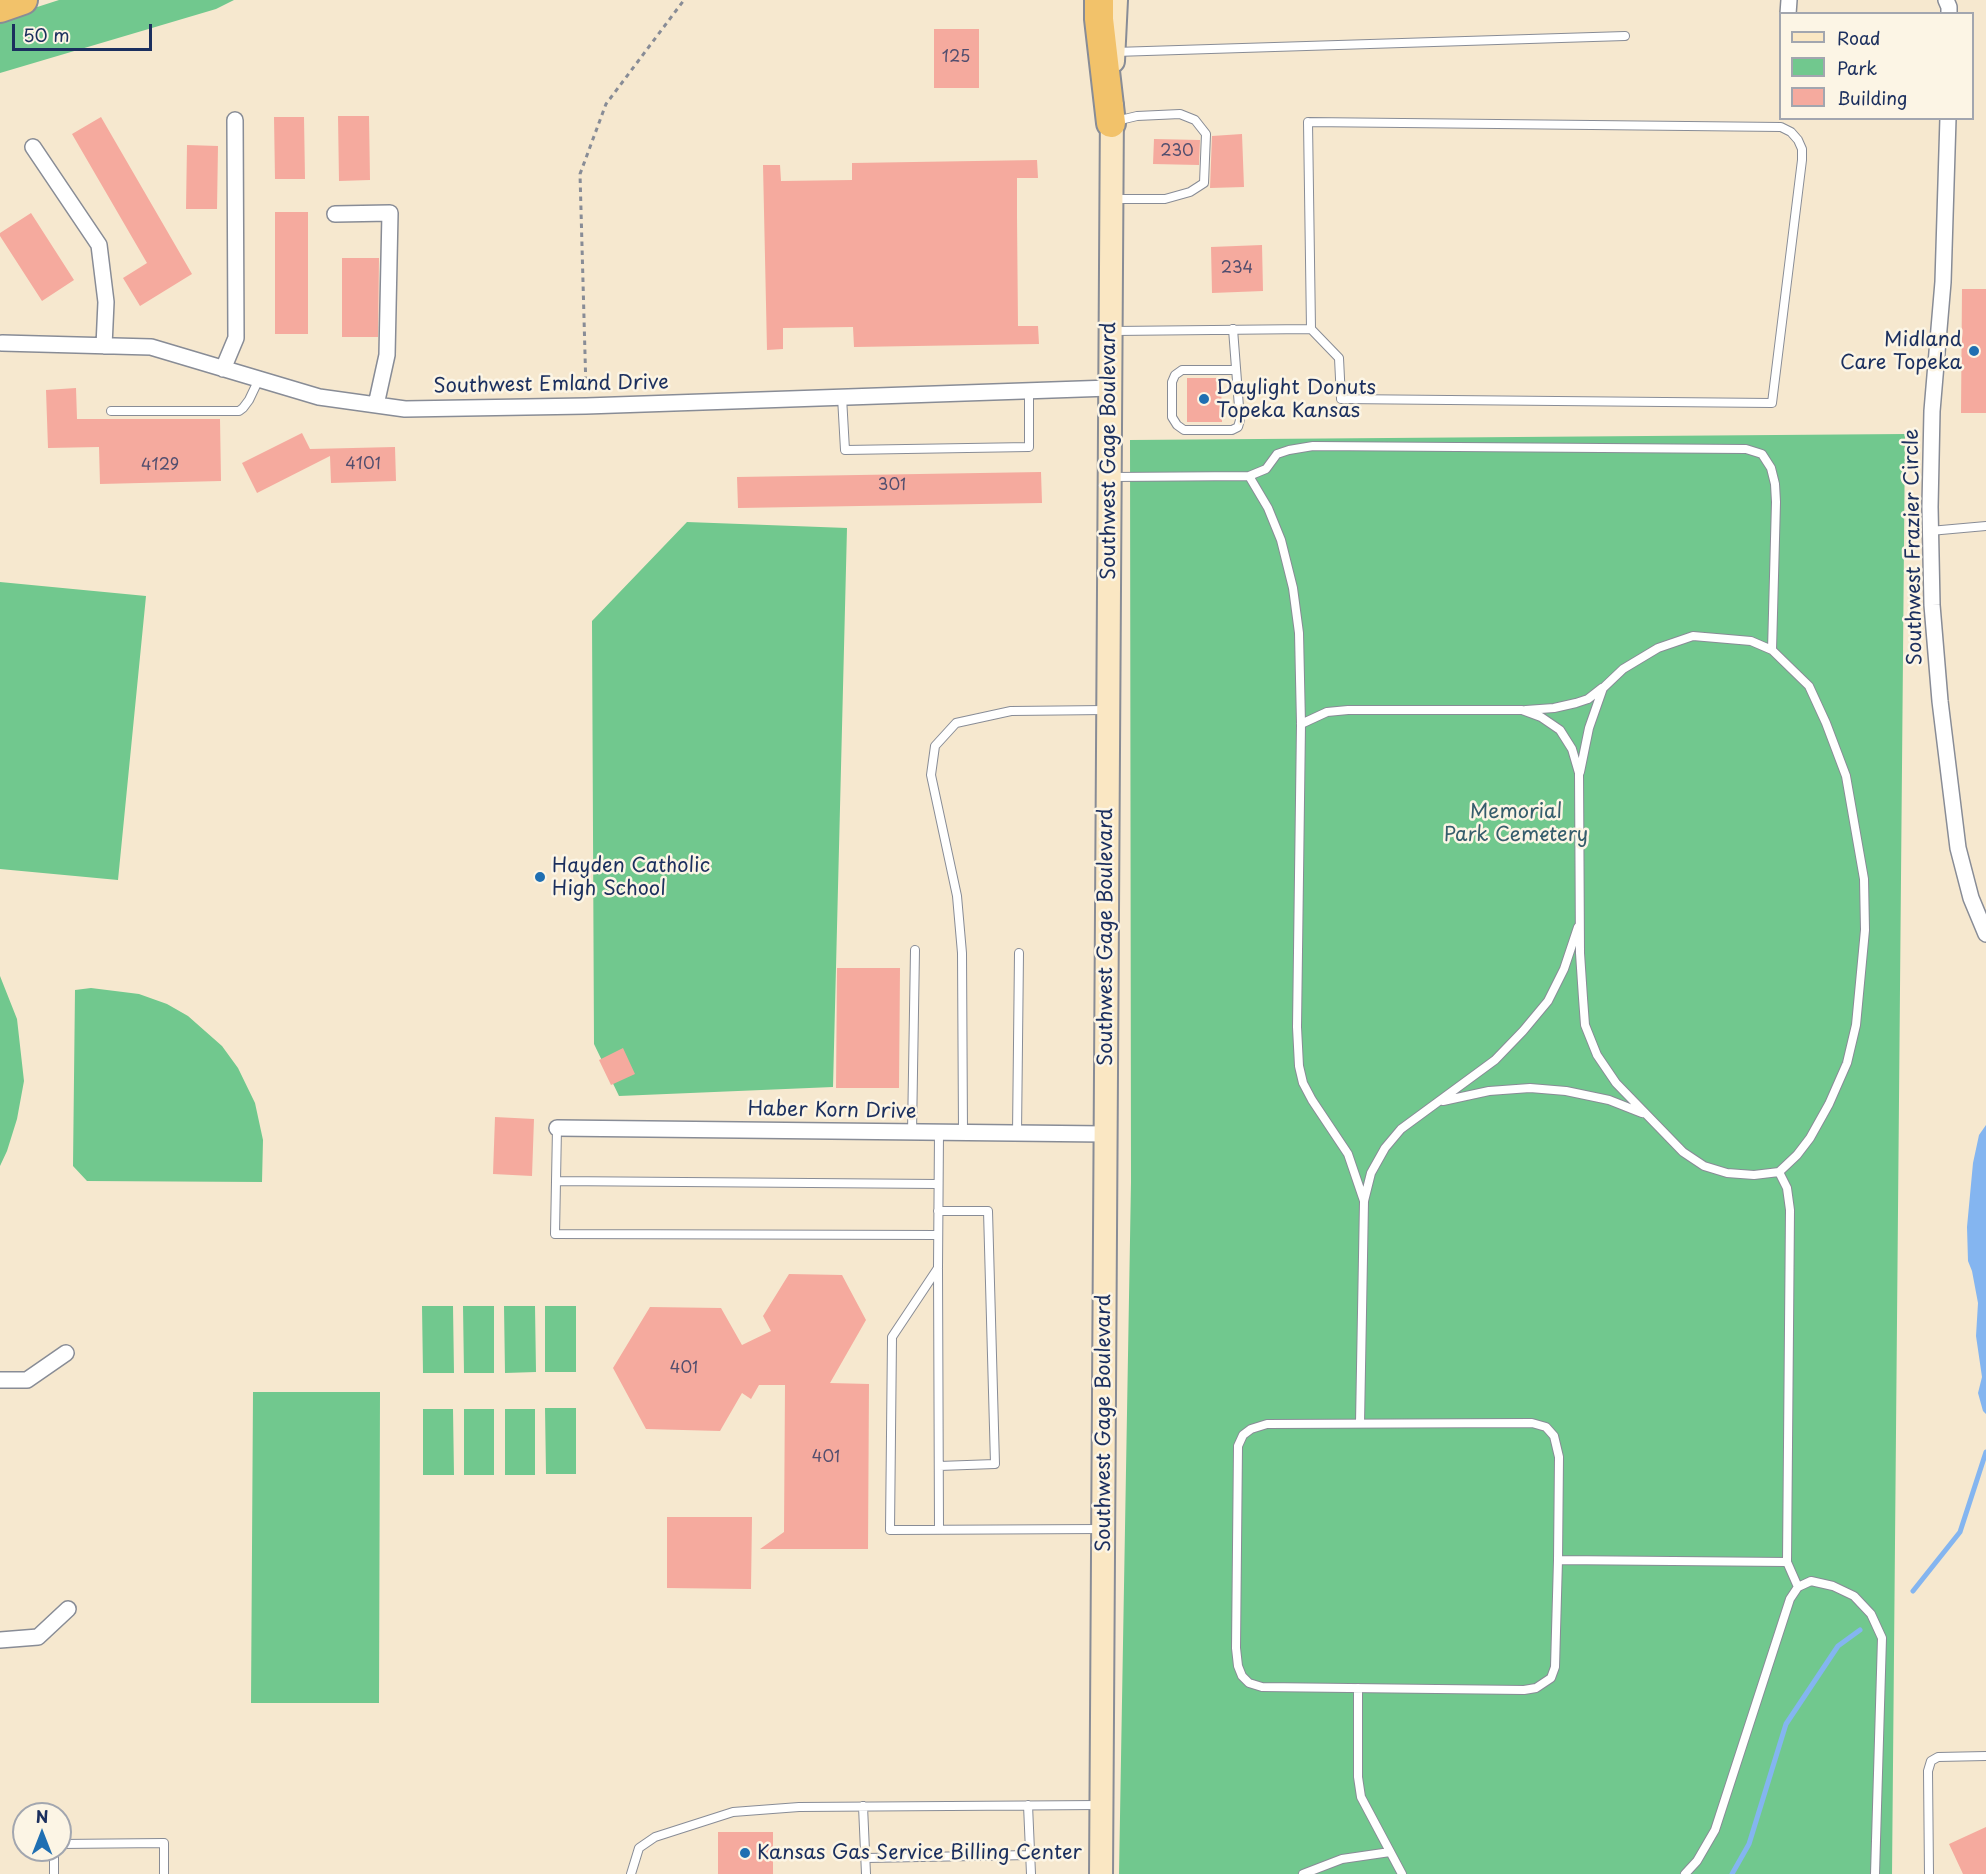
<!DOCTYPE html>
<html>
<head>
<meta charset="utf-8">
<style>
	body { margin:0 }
	#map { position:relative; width:1986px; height:1874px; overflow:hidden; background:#f6e8cf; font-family:"Playpen Sans",sans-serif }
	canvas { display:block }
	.legend { position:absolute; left:1779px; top:12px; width:195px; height:108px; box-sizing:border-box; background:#fcf5e5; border:2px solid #a2a6af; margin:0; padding:8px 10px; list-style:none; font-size:18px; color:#1b2f5e }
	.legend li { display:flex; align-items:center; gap:12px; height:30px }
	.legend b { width:30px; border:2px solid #a2a6af }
	.north { position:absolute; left:12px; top:1802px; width:60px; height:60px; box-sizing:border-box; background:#fcf5e5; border:2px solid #a2a6af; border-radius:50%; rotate:0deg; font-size:16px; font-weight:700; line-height:24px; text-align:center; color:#1b2f5e }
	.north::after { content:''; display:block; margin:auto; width:21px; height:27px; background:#1f6fb2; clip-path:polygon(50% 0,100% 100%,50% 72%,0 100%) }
	.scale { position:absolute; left:12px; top:24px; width:140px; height:27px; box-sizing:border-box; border:3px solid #1b2f5e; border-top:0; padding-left:8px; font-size:18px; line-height:21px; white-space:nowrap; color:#1b2f5e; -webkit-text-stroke:4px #fcf5e5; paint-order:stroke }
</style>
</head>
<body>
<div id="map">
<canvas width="1986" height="1874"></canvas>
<ul class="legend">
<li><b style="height:8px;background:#fae7c3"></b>Road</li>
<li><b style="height:16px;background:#71c88e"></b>Park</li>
<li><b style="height:16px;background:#f5aa9e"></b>Building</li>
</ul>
<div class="north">N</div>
<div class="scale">50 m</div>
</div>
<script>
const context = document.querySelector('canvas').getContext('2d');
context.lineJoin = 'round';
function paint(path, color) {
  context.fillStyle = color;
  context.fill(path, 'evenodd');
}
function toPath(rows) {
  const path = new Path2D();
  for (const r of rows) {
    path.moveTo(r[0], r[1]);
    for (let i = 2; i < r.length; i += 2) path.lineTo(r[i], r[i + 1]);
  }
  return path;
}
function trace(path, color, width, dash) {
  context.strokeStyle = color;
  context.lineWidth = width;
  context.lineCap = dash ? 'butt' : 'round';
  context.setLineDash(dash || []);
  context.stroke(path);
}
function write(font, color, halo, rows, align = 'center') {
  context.font = font + ' "Playpen Sans",sans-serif';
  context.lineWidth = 5;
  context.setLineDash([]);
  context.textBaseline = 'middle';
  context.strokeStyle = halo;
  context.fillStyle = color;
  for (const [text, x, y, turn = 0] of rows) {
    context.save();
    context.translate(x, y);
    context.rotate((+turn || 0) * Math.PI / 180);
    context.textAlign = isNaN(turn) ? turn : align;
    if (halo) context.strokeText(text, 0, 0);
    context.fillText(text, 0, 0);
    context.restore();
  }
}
paint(toPath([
	[59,0,234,0,216,9,0,73,0,19],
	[1905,434,1892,1874,1119,1874,1131,1182,1130,440],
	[687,522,847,528,833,1087,619,1096,594,1044,592,621],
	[0,582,146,596,118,880,0,869],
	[0,976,17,1019,24,1081,17,1119,7,1151,0,1166],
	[91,988,139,994,167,1004,188,1016,222,1046,238,1068,255,1103,263,1140,262,1182,87,1181,73,1166,75,990],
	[422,1306,453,1306,454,1373,423,1373],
	[463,1306,494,1306,494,1373,464,1373],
	[504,1306,535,1306,536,1372,505,1373],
	[545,1306,576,1306,576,1372,545,1372],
	[253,1392,380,1392,379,1703,251,1703],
	[545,1408,576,1408,576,1474,546,1474],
	[423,1409,453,1409,454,1475,423,1475],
	[464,1409,494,1409,494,1475,464,1475],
	[505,1409,535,1409,535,1475,505,1475]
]), '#71c88e');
paint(toPath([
	[1986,1125,1986,1414,1983,1411,1978,1393,1982,1377,1976,1336,1978,1303,1972,1271,1968,1261,1967,1227,1973,1163,1979,1135]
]), '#84b5f0');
trace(toPath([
	[1913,1591,1960,1532,1986,1452],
	[1732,1874,1749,1844,1786,1724,1838,1646,1860,1630]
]), '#84b5f0', 5);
paint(toPath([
	[934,29,979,29,979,88,934,88],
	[338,116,369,116,370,180,339,181],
	[101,117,192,274,140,306,123,278,147,263,72,134],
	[274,117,304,117,305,179,275,179],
	[1242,134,1244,187,1210,188,1212,136],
	[1154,139,1200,140,1199,165,1153,164],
	[187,145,218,146,217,209,186,209],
	[1037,160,1038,178,1017,178,1017,217,1018,326,1038,326,1039,344,854,347,853,327,783,328,783,349,767,350,763,165,780,165,781,181,852,180,852,163],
	[275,212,308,212,308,334,275,334],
	[31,213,74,280,42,301,0,236,0,233],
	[1262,245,1263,291,1212,293,1211,247],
	[342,258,379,258,378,337,342,337],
	[1962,289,1986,289,1986,413,1961,413],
	[1187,378,1221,378,1222,422,1187,422],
	[76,388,77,419,220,419,221,481,100,484,99,447,48,448,46,390],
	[302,433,310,449,395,447,396,481,331,483,330,456,257,493,242,463],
	[1041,472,1042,503,738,508,737,477],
	[837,968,900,968,899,1088,836,1088],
	[623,1048,635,1074,611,1085,599,1060],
	[495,1117,534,1119,532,1176,493,1174],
	[789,1274,842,1275,866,1320,830,1383,869,1384,868,1549,760,1549,784,1532,785,1385,759,1385,751,1399,742,1393,720,1431,646,1429,613,1368,650,1307,721,1308,742,1345,771,1331,763,1316],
	[667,1517,752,1517,751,1589,667,1588],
	[1986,1827,1986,1874,1963,1874,1949,1844],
	[718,1832,773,1832,773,1874,718,1874]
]), '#f5aa9e');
const lane = toPath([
	[1115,52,1625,36],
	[1308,122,1781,127,1791,132,1798,140,1802,149,1802,160,1772,403,1341,399,1339,358,1311,329,1308,122],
	[1115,199,1165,199,1190,192,1204,183,1206,134,1195,120,1180,114,1137,116,1116,121],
	[1233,329,1240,420,1238,427,1232,430,1184,430,1177,425,1172,417,1172,382,1175,375,1182,370,1236,370],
	[1114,331,1311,329],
	[842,397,845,450,1029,447,1029,391],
	[111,411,239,411,243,408,249,400,259,379],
	[1249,476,1266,469,1277,454,1289,450,1313,446,1746,449,1762,454,1771,468,1775,484,1776,502,1772,650],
	[1113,477,1249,476,1268,508,1281,540,1293,588,1299,633,1301,724,1297,1027,1299,1066,1303,1083,1312,1100,1348,1154,1364,1201],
	[1930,531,1986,526],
	[1526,710,1554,708,1576,703,1588,699,1602,688],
	[1301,724,1327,712,1348,710,1522,710,1541,717,1560,730,1572,749,1579,773,1580,953,1583,998,1585,1025,1597,1055,1616,1083,1683,1152,1704,1166,1727,1173,1754,1175,1779,1172,1787,1188,1790,1210,1787,1562],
	[1580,772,1589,728,1603,688,1623,669,1658,648,1693,636,1751,641,1772,650,1809,686,1826,723,1846,776,1864,879,1865,930,1856,1025,1847,1063,1829,1104,1810,1138,1797,1155,1779,1172],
	[1443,1101,1489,1091,1530,1088,1566,1091,1609,1100,1642,1113],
	[557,1128,555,1234,938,1235],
	[912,1133,915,950],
	[939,1133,938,1268,892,1337,890,1530,1102,1529],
	[963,1133,962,953,957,896,931,775,935,746,956,723,1011,711,1106,710],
	[1017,1134,1019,953],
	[556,1181,938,1184],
	[938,1211,988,1211,995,1464,939,1466],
	[938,1269,939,1530],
	[1360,1423,1364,1201,1371,1173,1385,1148,1401,1129,1495,1060,1523,1031,1548,1001,1564,969,1578,927],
	[1558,1560,1559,1457,1554,1436,1546,1427,1532,1423,1267,1424,1251,1429,1243,1435,1238,1446,1236,1648,1238,1666,1242,1676,1249,1683,1262,1687,1524,1690,1536,1688,1551,1678,1555,1667,1558,1560,1787,1562,1798,1587],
	[1358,1688,1358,1777,1361,1797,1402,1874],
	[1028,1805,1031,1874],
	[863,1806,866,1874],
	[60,1844,164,1843,164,1874],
	[866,1858,1030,1855],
	[54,1874,54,1850],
	[631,1874,639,1848,655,1837,733,1812,799,1807,1100,1805],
	[1303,1874,1342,1859,1390,1852],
	[1685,1874,1697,1861,1715,1830,1790,1599,1798,1587,1811,1581,1833,1586,1854,1596,1871,1614,1882,1638,1875,1874],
	[1929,1874,1928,1771,1931,1761,1938,1757,1986,1756]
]);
const street = toPath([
	[1946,0,1949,7,1949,14],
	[1788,14,1789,0],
	[1948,118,1943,282,1932,411,1930,507,1932,605,1940,701,1958,848,1971,898,1986,934],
	[33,147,99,245,106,302,104,346],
	[335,214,390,213,387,355,376,405],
	[2,343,151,347,319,397,405,409,586,406,1110,388],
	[223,369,236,338,235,120],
	[557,1128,1105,1134],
	[0,1380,27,1380,66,1353],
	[0,1640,38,1637,68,1609]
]);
const secondary = toPath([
	[1113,61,1116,0],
	[1101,1874,1112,106]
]);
const highway = toPath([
	[1099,0,1099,19,1111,123],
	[0,8,23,0]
]);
trace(lane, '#888c96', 10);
trace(street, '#888c96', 18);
trace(secondary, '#888c96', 26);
trace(highway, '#888c96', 32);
trace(toPath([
	[586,390,580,174,606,104,684,0]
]), '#888c96', 3, [4.5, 4.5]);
trace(lane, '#fff', 8);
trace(street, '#fff', 15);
trace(secondary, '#fae7c3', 22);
trace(highway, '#f2c26a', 28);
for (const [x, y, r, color] of [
	[1974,351,6,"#1f6fb2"],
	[1204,399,6,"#1f6fb2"],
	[540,877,6,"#1f6fb2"],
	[745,1853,6,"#1f6fb2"]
]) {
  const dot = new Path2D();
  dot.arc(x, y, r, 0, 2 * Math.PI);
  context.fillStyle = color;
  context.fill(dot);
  trace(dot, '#fcf5e5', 2);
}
write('16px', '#524e6e', null, [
	["125",956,58],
	["230",1177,152],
	["234",1237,269],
	["4101",363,465],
	["4129",160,466],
	["301",892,486],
	["401",684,1369],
	["401",826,1458]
]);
write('20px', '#1b2f5e', '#fcf5e5', [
	["Midland",1962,340,"right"],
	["Care Topeka",1962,363,"right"],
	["Daylight Donuts",1216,388],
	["Topeka Kansas",1216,411],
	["Hayden Catholic",552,866],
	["High School",552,889],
	["Kansas Gas Service Billing Center",757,1853]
], 'left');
write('20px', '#1b2f5e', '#fcf5e5', [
	["Southwest Emland Drive",551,385,-1],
	["Southwest Gage Boulevard",1109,451,-90],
	["Southwest Frazier Circle",1914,547,-91],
	["Southwest Gage Boulevard",1106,937,-90],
	["Haber Korn Drive",832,1111,1],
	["Southwest Gage Boulevard",1104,1423,-90]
]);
write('20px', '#355d6c', '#fcf5e5', [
	["Memorial",1516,812],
	["Park Cemetery",1516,835]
]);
</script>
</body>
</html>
